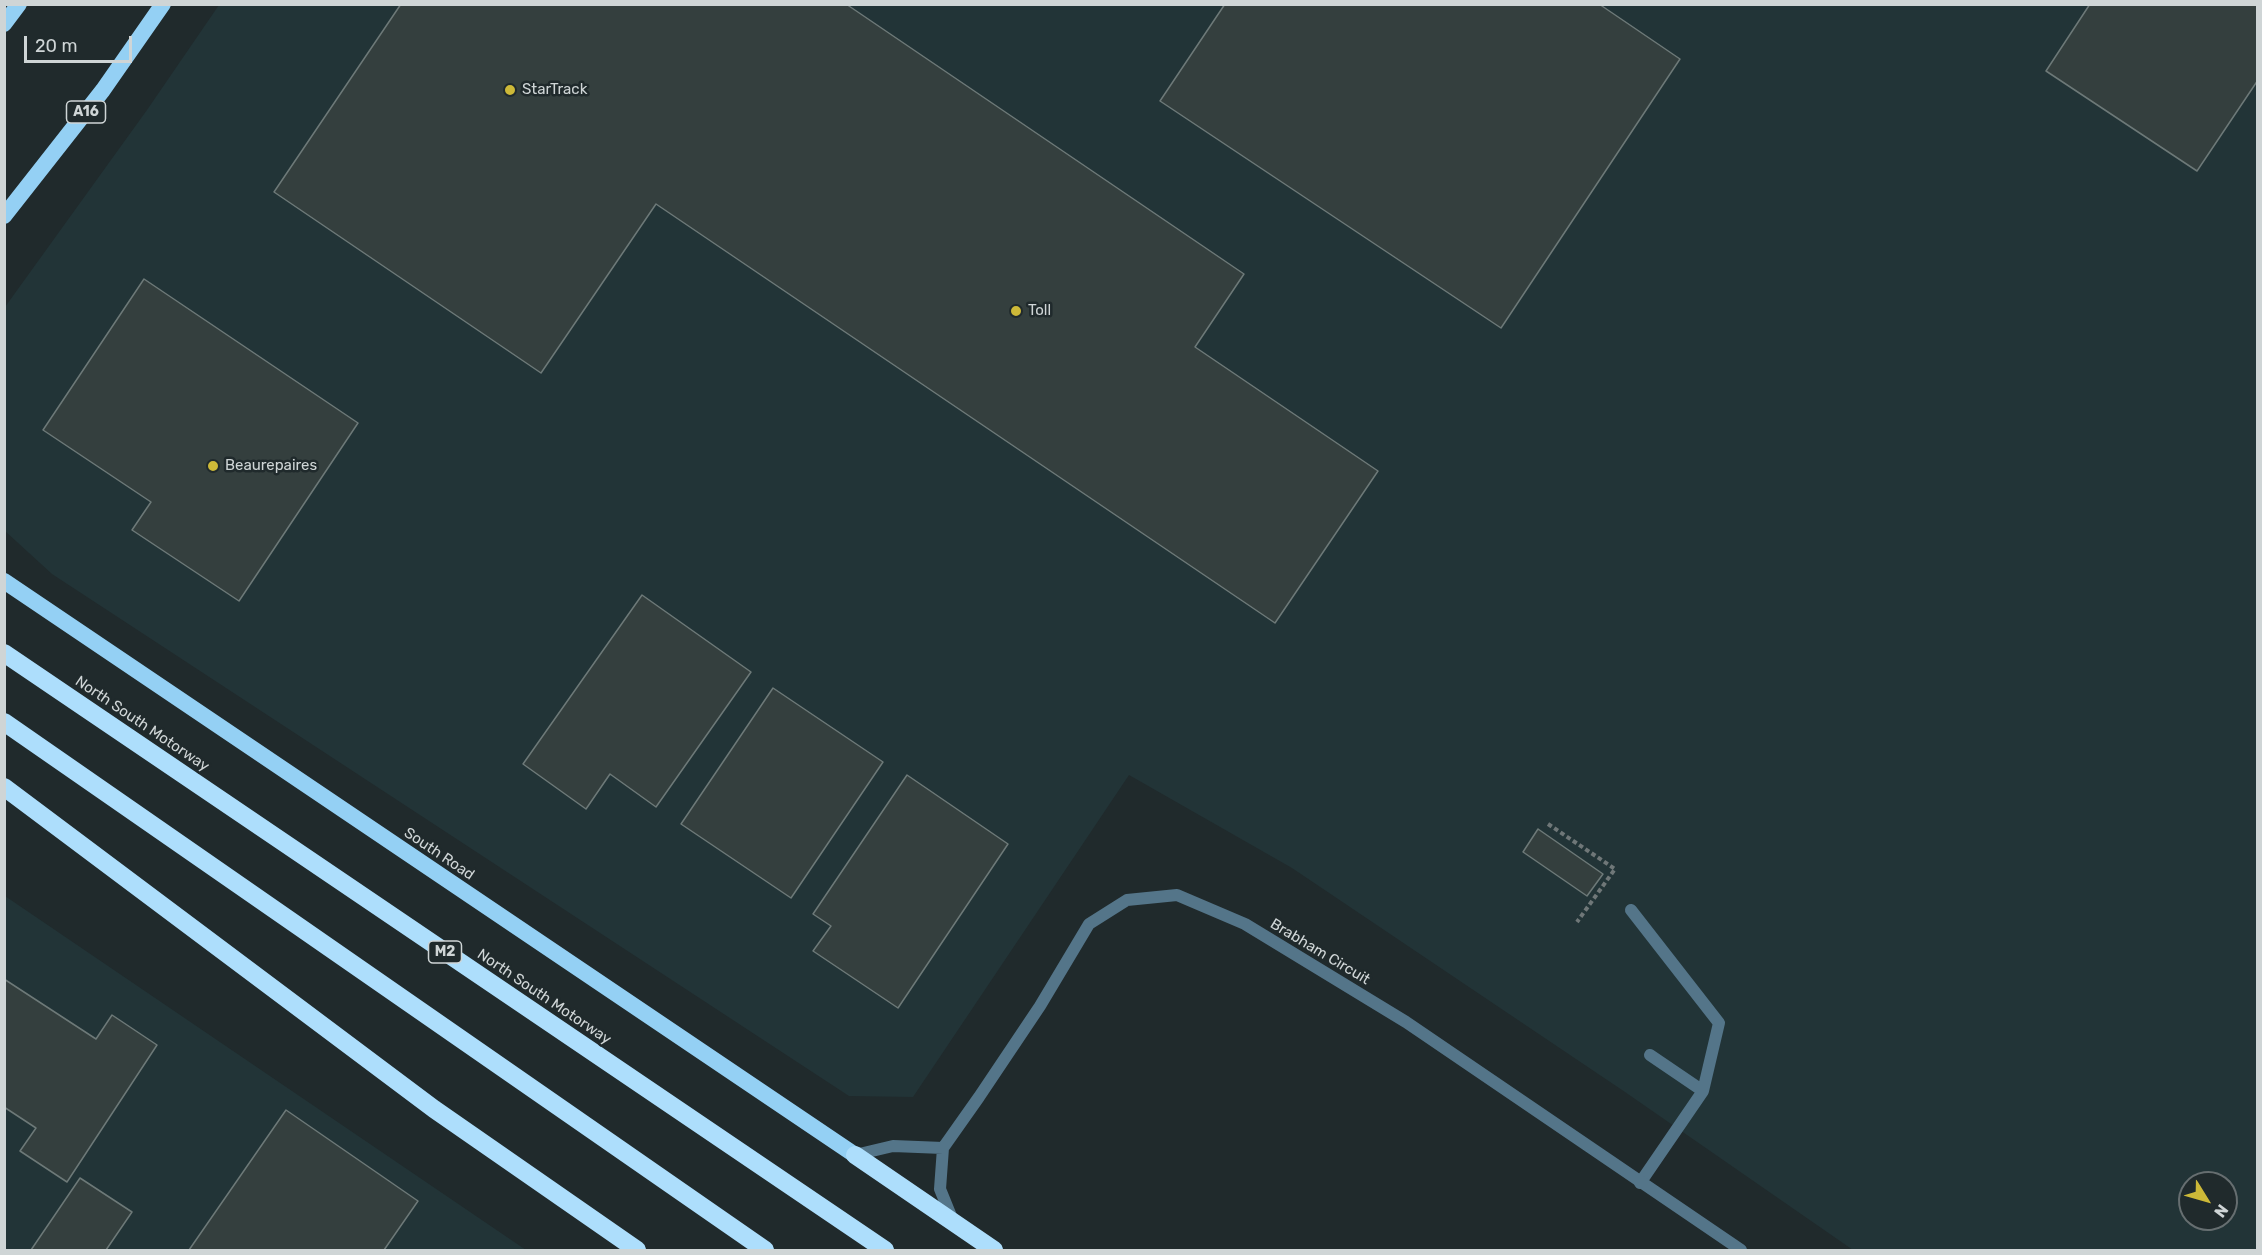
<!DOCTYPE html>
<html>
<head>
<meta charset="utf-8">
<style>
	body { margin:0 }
	#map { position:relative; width:2262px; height:1255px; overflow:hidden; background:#202a2c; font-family:Rubik,sans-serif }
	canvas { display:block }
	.frame { position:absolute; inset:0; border:6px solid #cfd5d6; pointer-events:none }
	.north { position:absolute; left:2178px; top:1171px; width:60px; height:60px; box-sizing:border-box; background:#202a2c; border:2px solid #666e70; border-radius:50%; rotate:127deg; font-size:16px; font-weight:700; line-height:24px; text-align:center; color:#cfd5d6 }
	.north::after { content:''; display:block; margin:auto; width:21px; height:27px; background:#cdb938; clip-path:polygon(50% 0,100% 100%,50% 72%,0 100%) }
	.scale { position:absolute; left:24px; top:36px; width:108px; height:27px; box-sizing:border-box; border:3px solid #cfd5d6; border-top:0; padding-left:8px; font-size:18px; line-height:21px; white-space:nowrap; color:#cfd5d6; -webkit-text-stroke:4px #202a2c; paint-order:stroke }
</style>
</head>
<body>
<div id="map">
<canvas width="2262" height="1255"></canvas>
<div class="frame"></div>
<div class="north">N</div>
<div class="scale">20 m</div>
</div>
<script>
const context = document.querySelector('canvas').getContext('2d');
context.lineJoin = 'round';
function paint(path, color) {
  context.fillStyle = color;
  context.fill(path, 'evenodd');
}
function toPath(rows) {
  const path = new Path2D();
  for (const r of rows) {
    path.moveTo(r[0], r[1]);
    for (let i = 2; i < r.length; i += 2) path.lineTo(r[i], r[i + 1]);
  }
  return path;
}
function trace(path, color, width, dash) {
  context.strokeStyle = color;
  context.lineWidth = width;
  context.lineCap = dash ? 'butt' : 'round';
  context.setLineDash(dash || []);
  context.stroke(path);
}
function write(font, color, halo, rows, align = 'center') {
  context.font = font + ' Rubik,sans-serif';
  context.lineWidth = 5;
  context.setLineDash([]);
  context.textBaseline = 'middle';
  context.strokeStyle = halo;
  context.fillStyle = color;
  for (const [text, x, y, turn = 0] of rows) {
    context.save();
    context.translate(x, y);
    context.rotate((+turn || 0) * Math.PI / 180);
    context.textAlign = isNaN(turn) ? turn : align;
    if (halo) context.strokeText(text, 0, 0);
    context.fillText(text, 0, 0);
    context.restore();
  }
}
paint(toPath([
	[219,5,2257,5,2257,1250,1853,1250,1625,1092,1292,868,1129,775,913,1097,849,1096,52,574,5,531,5,307,147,110],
	[2190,1183,2226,1183,2226,1219,2190,1219],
	[5,896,526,1250,5,1250]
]), '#223437');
const building = toPath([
	[401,4,846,4,1244,274,1195,347,1378,471,1275,623,656,204,541,373,274,192,401,4],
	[1225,4,1599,4,1680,59,1501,328,1160,101,1225,4],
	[2090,4,2258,4,2258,80,2197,171,2046,71,2090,4],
	[144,279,358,423,239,601,132,530,151,502,43,430,144,279],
	[642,595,751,672,656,807,610,774,586,809,523,764,642,595],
	[773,688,883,762,791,898,681,824,773,688],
	[907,775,1008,844,898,1008,813,951,831,926,813,914,907,775],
	[1538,829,1603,874,1587,896,1523,852,1538,829],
	[4,979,96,1039,112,1015,157,1045,67,1182,20,1151,36,1128,4,1107,4,979],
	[286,1110,418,1201,384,1250,189,1250,286,1110],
	[80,1178,132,1212,106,1250,31,1250,80,1178]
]);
paint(building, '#343f3e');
trace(building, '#6d7978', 1.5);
trace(toPath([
	[1548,824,1615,869,1577,922]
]), '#6f7778', 4, [4.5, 3]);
trace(toPath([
	[1631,910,1719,1023,1703,1091,1640,1183],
	[1650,1055,1703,1091]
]), '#547589', 12);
trace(toPath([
	[943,1148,979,1097,1040,1006,1089,924,1127,900,1177,895,1245,924,1406,1022,1741,1250],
	[943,1148,940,1189,953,1221],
	[855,1155,893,1146,943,1148]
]), '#547589', 12);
trace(toPath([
	[4,24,19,4],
	[4,216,103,90,163,4],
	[4,581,855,1155]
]), '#94d0f4', 16);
trace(toPath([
	[4,653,885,1250],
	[4,722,765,1250],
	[4,787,434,1109,637,1250],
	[855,1155,994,1250]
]), '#addefc', 18);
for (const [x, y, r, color] of [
	[510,90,6,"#cdb938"],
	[1016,311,6,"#cdb938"],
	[213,466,6,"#cdb938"]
]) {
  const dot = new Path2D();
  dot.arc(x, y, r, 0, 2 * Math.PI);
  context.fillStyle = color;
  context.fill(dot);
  trace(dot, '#202a2c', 2);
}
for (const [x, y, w] of [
	[86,112,39],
	[445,952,33]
]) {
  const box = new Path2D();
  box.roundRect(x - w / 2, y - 11, w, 22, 4.5);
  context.fillStyle = '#202a2c';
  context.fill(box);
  trace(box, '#cfd5d6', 1.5);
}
write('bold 14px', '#cfd5d6', null, [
	["A16",86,112],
	["M2",445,952]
]);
write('15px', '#cfd5d6', '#202a2c', [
	["StarTrack",522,90],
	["Toll",1028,311],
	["Beaurepaires",225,466]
], 'left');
write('15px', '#cfd5d6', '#202a2c', [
	["North South Motorway",142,724,34],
	["South Road",439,854,34],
	["Brabham Circuit",1320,952,31],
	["North South Motorway",544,997,34]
]);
</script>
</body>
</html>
